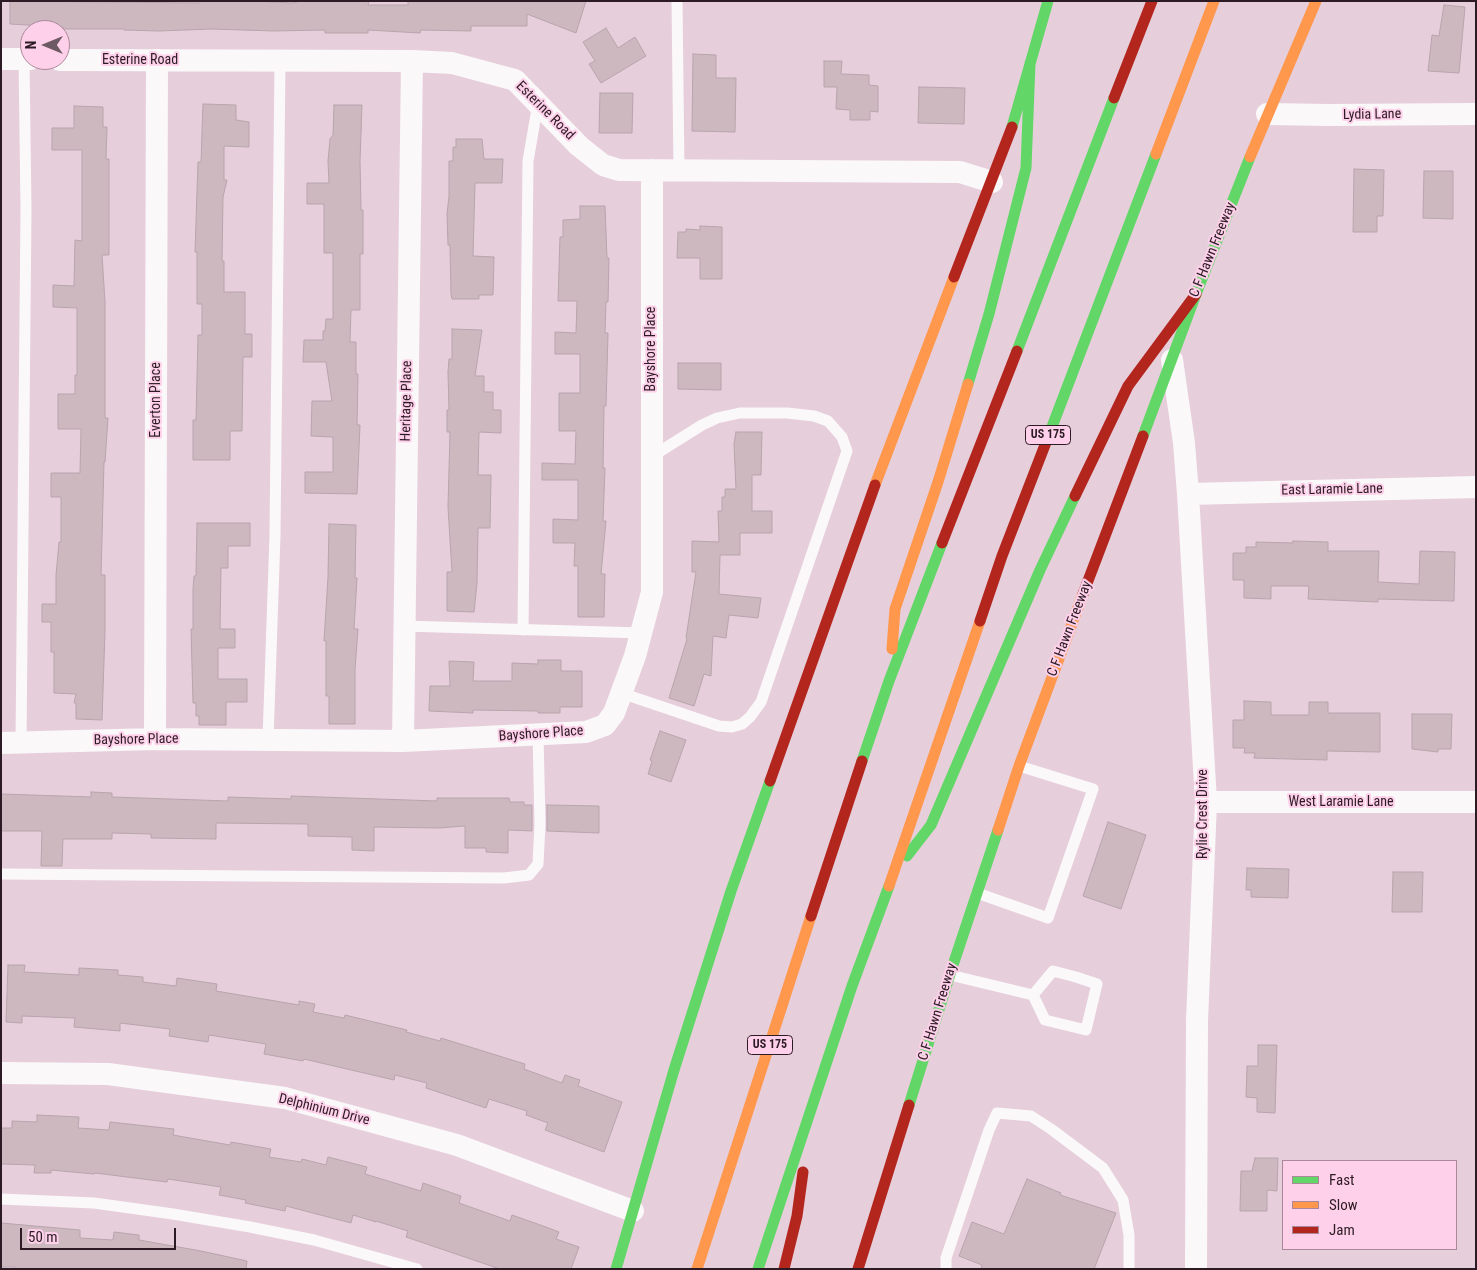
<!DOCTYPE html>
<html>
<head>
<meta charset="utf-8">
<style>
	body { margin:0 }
	#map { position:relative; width:1477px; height:1270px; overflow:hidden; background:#e6cedb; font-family:"Roboto Condensed",sans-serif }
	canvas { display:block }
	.frame { position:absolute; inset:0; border:2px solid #2c1b24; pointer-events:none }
	.legend { position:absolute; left:1282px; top:1160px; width:175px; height:90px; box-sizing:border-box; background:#fed0e9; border:1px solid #aa889a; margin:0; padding:6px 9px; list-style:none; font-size:15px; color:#2c1b24 }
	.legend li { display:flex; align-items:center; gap:10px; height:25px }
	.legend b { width:25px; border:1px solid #aa889a }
	.north { position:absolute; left:20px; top:20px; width:50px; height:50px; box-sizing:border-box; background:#fed0e9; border:1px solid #aa889a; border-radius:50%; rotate:270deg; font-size:14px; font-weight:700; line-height:20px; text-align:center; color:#2c1b24 }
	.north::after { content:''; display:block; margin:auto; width:18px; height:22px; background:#6d5a64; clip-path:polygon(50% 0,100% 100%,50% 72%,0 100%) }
	.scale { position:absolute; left:20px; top:1228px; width:156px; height:22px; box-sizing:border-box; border:2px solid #2c1b24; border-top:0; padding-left:6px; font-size:15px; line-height:18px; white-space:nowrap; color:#2c1b24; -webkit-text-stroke:4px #fed0e9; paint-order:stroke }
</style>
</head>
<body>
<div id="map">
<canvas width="1477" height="1270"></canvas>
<div class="frame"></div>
<ul class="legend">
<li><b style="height:6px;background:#63d668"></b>Fast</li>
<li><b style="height:6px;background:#ff974d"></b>Slow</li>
<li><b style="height:6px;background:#b3261e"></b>Jam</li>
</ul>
<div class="north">N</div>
<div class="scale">50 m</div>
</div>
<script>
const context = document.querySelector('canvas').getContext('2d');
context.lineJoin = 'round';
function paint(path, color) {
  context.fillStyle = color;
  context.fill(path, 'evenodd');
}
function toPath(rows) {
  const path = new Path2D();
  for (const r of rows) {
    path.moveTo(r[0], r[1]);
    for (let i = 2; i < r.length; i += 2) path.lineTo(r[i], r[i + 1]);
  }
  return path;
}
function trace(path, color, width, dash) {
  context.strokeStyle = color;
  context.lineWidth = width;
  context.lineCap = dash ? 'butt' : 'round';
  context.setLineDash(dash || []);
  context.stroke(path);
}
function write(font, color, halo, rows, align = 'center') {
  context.font = font + ' "Roboto Condensed",sans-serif';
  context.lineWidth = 4;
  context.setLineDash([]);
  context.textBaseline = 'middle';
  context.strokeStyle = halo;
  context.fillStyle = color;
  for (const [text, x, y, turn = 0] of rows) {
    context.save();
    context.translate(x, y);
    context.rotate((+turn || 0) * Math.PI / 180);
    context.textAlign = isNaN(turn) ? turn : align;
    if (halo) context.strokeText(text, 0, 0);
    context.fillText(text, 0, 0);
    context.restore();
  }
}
const building = toPath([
	[10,1,199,3,199,1,254,1,292,3,302,1,369,1,368,5,408,5,408,1,586,1,576,33,527,14,527,26,471,26,471,31,421,30,420,33,368,30,368,33,325,33,325,30,274,31,211,29,159,31,124,30,124,29,63,29,63,27,10,24,10,1],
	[1444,5,1465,7,1459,73,1428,71,1432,35,1439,36,1444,5],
	[606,28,618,48,635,37,646,56,601,83,589,64,595,61,583,42,606,28],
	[693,54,716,55,716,78,736,78,735,132,692,131,693,54],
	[824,61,842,61,841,74,869,75,869,85,878,86,878,112,870,111,870,120,850,120,850,110,836,109,837,87,824,87,824,61],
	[919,87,965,88,964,124,918,123,919,87],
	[600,93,633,93,632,133,599,133,600,93],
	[203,104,236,105,236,120,249,122,249,147,224,146,224,180,227,180,223,197,222,261,224,261,224,292,245,292,245,334,252,334,252,357,243,357,242,431,230,431,230,460,193,460,193,420,196,420,198,335,202,335,202,304,197,304,197,252,195,252,198,162,201,162,203,104],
	[334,105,362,105,360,161,361,210,363,210,363,254,360,254,360,310,351,310,350,342,356,342,356,374,358,374,357,425,360,425,357,494,305,493,305,472,333,472,333,437,311,436,312,401,332,401,326,362,303,362,304,340,323,340,323,331,325,331,326,319,333,319,333,253,324,253,324,204,307,204,307,183,329,183,328,161,330,139,333,135,334,105],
	[74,106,103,107,103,127,107,127,106,159,109,159,109,255,102,255,105,302,105,418,108,418,105,462,104,462,101,575,105,575,105,631,102,720,76,719,76,703,74,703,76,694,54,693,54,652,51,652,51,622,42,622,42,604,56,604,56,575,59,542,61,542,61,497,51,497,51,473,80,473,81,429,58,429,58,394,75,394,75,375,77,375,77,308,53,307,53,285,74,286,75,240,82,241,82,150,52,150,52,128,74,128,74,106],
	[456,139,482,139,484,159,503,159,502,183,475,183,473,256,494,257,493,295,479,295,479,299,452,299,451,294,450,245,448,245,447,214,449,196,449,161,453,161,453,147,456,147,456,139],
	[1354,169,1384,170,1383,216,1377,216,1377,232,1353,232,1354,169],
	[1424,171,1453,171,1453,219,1423,218,1424,171],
	[580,206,605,206,607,258,609,258,608,302,606,302,605,333,608,333,606,406,604,406,603,468,605,468,603,521,606,521,601,574,605,574,604,617,578,617,578,566,574,566,575,543,553,543,553,519,578,520,578,480,542,480,542,463,575,464,576,431,559,431,559,393,580,393,580,354,555,354,555,332,576,333,577,301,558,301,560,237,563,237,563,220,580,219,580,206],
	[700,226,722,227,722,279,700,279,700,258,677,258,678,232,686,232,686,229,700,230,700,226],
	[452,329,482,330,475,376,484,376,484,392,493,392,493,410,501,410,501,433,479,432,478,475,491,475,490,528,478,528,477,583,474,612,447,611,447,572,452,572,448,507,450,432,447,432,447,410,449,410,448,372,449,359,452,359,452,329],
	[678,363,721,363,721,390,678,389,678,363],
	[736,432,762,432,761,475,752,475,752,511,772,511,772,533,740,533,740,555,720,555,719,594,761,598,758,618,729,615,726,638,713,636,711,676,704,674,694,706,669,698,687,639,686,638,696,572,692,572,692,541,719,542,718,511,722,511,722,497,725,497,725,489,736,489,734,444,736,432],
	[197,523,250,523,250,546,228,546,228,568,221,568,220,629,235,629,235,648,218,648,218,679,247,679,247,702,226,702,226,725,199,725,199,716,196,716,196,703,193,703,191,629,193,629,193,589,194,576,196,576,197,523],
	[329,524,356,525,355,578,357,578,354,629,358,629,355,669,355,724,329,724,329,696,326,696,326,641,324,641,328,577,329,524],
	[1293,541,1328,542,1328,551,1379,551,1378,582,1419,584,1420,551,1455,552,1454,601,1378,599,1378,602,1308,599,1309,586,1271,586,1271,599,1244,598,1244,580,1233,580,1233,553,1246,553,1246,547,1256,547,1256,542,1293,543,1293,541],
	[538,660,561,660,561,671,582,671,582,707,560,707,560,713,538,713,538,711,473,710,473,713,429,711,430,686,450,686,449,661,474,662,473,681,512,681,512,663,538,664,538,660],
	[1244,701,1271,702,1271,715,1309,715,1309,702,1328,702,1328,713,1380,713,1380,752,1327,751,1327,760,1254,758,1255,753,1244,753,1245,748,1233,748,1233,720,1244,720,1244,701],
	[1412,714,1452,714,1451,749,1438,749,1438,752,1412,749,1412,714],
	[660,731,686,740,671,782,648,774,652,761,650,760,660,731],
	[91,792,112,793,112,797,228,801,228,797,291,799,291,796,437,801,437,798,509,798,510,802,524,802,524,805,532,805,532,831,508,830,508,853,486,852,486,848,465,848,465,826,439,828,374,827,374,851,352,850,352,837,308,836,308,824,216,823,216,839,151,838,151,834,112,833,112,839,63,839,62,866,41,866,42,831,1,831,1,794,91,797,91,792],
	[547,805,599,806,599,833,547,831,547,805],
	[1108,822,1146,835,1121,909,1083,896,1108,822],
	[1247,868,1289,869,1288,898,1251,897,1251,890,1246,890,1247,868],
	[1393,872,1423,872,1422,912,1392,912,1393,872],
	[8,965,25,965,24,972,79,975,79,968,118,970,118,975,143,977,143,982,176,986,177,978,217,984,216,991,299,1005,299,1001,315,1004,313,1012,344,1018,345,1015,407,1030,406,1032,440,1041,441,1038,525,1064,524,1069,562,1083,565,1075,580,1080,578,1086,622,1102,604,1152,545,1130,548,1123,526,1115,527,1111,489,1099,486,1108,426,1088,427,1083,395,1075,394,1080,304,1059,303,1061,264,1054,266,1044,209,1035,208,1042,169,1036,170,1029,120,1023,120,1031,74,1027,75,1018,22,1016,22,1023,6,1022,8,965],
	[1258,1045,1277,1045,1275,1113,1257,1112,1257,1098,1246,1097,1247,1066,1258,1066,1258,1045],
	[37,1115,79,1117,78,1128,109,1130,110,1122,174,1129,173,1135,230,1145,231,1142,271,1149,269,1157,301,1162,302,1159,326,1165,328,1157,367,1167,365,1174,421,1191,423,1183,461,1196,459,1203,510,1221,512,1215,546,1227,559,1232,556,1239,579,1247,571,1269,500,1269,406,1237,408,1231,376,1221,376,1222,353,1215,351,1223,286,1206,285,1211,245,1203,246,1200,219,1195,221,1187,168,1179,167,1182,95,1173,94,1174,51,1170,51,1173,34,1173,35,1165,1,1164,1,1128,12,1128,12,1121,37,1122,37,1115],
	[1255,1158,1278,1158,1277,1191,1267,1190,1267,1211,1240,1211,1241,1171,1252,1171,1255,1158],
	[1027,1179,1061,1193,1060,1195,1116,1213,1094,1269,981,1269,982,1265,959,1256,972,1222,1004,1234,1027,1179],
	[1,1223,80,1230,80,1238,113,1240,114,1232,139,1235,139,1240,201,1251,247,1261,246,1269,15,1269,15,1267,1,1267,1,1223]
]);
paint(building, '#cdb8c0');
trace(building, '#b8a4ac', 1);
trace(toPath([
	[677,1,679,170],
	[404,626,641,633],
	[523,630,528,161,538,103],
	[621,693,719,726,732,727,742,724,750,717,761,702,847,451,842,437,828,421,814,416,787,413,740,413,717,418,702,425,651,457],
	[268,740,275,535,280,61],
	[21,743,26,209,24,59],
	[1,874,504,878,529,875,538,864,540,824,538,734],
	[977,893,1048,918,1093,789,1019,766],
	[950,975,1033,995,1045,1020,1086,1030,1097,984,1076,977,1053,971,1033,995],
	[1,1199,94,1203,173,1214,250,1227,314,1240,417,1269],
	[946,1269,946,1258,989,1130,997,1113,1031,1116,1051,1129,1103,1168,1123,1200,1129,1235,1129,1269]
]), '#fbf8fa', 11);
trace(toPath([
	[1,59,30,59],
	[60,60,412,61,452,63,515,80,579,146,603,165,619,170,960,172,992,182],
	[1267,114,1328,115,1476,114],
	[1172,360,1184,443,1188,494,1206,802,1197,1021,1196,1269],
	[1188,494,1476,487],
	[155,739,157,60],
	[403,741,412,61],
	[1,743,155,739,403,741,586,732,605,725,614,713,635,656,652,592,652,170],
	[1206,802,1476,802],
	[1,1073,108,1074,285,1098,457,1145,633,1211]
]), '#fbf8fa', 22);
trace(toPath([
	[1012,127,1048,1],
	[1017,351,1114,98],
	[968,384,989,314,1026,168,1030,63],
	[1050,432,1156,154],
	[1143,436,1196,294,1250,157],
	[862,761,889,681,942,543],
	[907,856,931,825,1040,570,1075,496],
	[909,1105,952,968,998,830],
	[616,1269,674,1070,731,891,770,781],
	[758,1269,852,986,889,886]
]), '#63d668', 11);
trace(toPath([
	[1156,154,1214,1],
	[1250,157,1316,1],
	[875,485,954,277],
	[892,649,895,609,938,482,968,384],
	[998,830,1019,766,1083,594],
	[889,886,980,621],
	[697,1269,811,916]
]), '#ff974d', 11);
trace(toPath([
	[1114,98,1152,1],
	[954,277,1012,127],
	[1075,496,1128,386,1196,294],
	[942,543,1017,351],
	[1083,594,1143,436],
	[980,621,1002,556,1050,432],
	[770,781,875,485],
	[811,916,862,761],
	[784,1269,797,1216,803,1172],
	[858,1269,909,1105]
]), '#b3261e', 11);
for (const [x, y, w] of [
	[1048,435,45],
	[770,1045,45]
]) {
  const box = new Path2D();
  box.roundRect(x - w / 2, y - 9.5, w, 19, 4);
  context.fillStyle = '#fed0e9';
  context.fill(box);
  trace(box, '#2c1b24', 1);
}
write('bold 12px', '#2c1b24', null, [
	["US 175",1048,435],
	["US 175",770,1045]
]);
write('14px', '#2c1b24', '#fed0e9', [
	["Esterine Road",140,60],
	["Esterine Road",545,111,45],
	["Lydia Lane",1372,115,-1],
	["C F Hawn Freeway",1213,250,-68],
	["Bayshore Place",651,349,-90],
	["Everton Place",156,400,-90],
	["Heritage Place",407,401,-89],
	["East Laramie Lane",1332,490,-1],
	["C F Hawn Freeway",1070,629,-69],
	["Bayshore Place",541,734,-4],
	["Bayshore Place",136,740,-1],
	["West Laramie Lane",1341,802],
	["Rylie Crest Drive",1203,814,-90],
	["C F Hawn Freeway",938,1012,-73],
	["Delphinium Drive",324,1110,14]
]);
</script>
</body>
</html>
